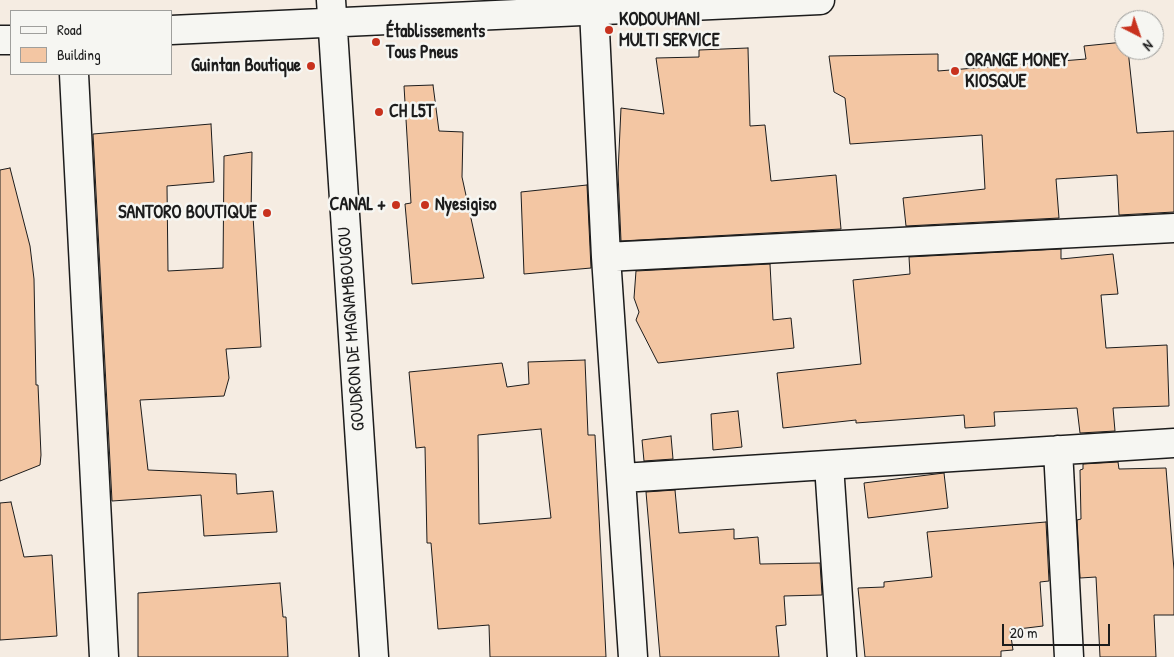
<!DOCTYPE html>
<html>
<head>
<meta charset="utf-8">
<style>
	body { margin:0 }
	#map { position:relative; width:1174px; height:657px; overflow:hidden; background:#f5ece2; font-family:"Patrick Hand",sans-serif }
	canvas { display:block }
	.legend { position:absolute; left:10px; top:10px; width:162px; height:65px; box-sizing:border-box; background:#f6f6f2; border:1px solid #9f9f9c; margin:0; padding:6px 9px; list-style:none; font-size:15px; color:#1c1c1c }
	.legend li { display:flex; align-items:center; gap:10px; height:25px }
	.legend b { width:25px; border:1px solid #9f9f9c }
	.north { position:absolute; left:1114px; top:10px; width:50px; height:50px; box-sizing:border-box; background:#f6f6f2; border:1px solid #9f9f9c; border-radius:50%; rotate:139deg; font-size:14px; font-weight:700; line-height:20px; text-align:center; color:#1c1c1c }
	.north::after { content:''; display:block; margin:auto; width:18px; height:22px; background:#c8321e; clip-path:polygon(50% 0,100% 100%,50% 72%,0 100%) }
	.scale { position:absolute; left:1002px; top:624px; width:108px; height:22px; box-sizing:border-box; border:2px solid #1c1c1c; border-top:0; padding-left:6px; font-size:15px; line-height:18px; white-space:nowrap; color:#1c1c1c; -webkit-text-stroke:4px #f6f6f2; paint-order:stroke }
</style>
</head>
<body>
<div id="map">
<canvas width="1174" height="657"></canvas>
<ul class="legend">
<li><b style="height:6px;background:#f6f6f2"></b>Road</li>
<li><b style="height:14px;background:#f3c6a3"></b>Building</li>
</ul>
<div class="north">N</div>
<div class="scale">20 m</div>
</div>
<script>
const context = document.querySelector('canvas').getContext('2d');
context.lineJoin = 'round';
function paint(path, color) {
  context.fillStyle = color;
  context.fill(path, 'evenodd');
}
function toPath(rows) {
  const path = new Path2D();
  for (const r of rows) {
    path.moveTo(r[0], r[1]);
    for (let i = 2; i < r.length; i += 2) path.lineTo(r[i], r[i + 1]);
  }
  return path;
}
function trace(path, color, width, dash) {
  context.strokeStyle = color;
  context.lineWidth = width;
  context.lineCap = dash ? 'butt' : 'round';
  context.setLineDash(dash || []);
  context.stroke(path);
}
function write(font, color, halo, rows, align = 'center') {
  context.font = font + ' "Patrick Hand",sans-serif';
  context.lineWidth = 5;
  context.setLineDash([]);
  context.textBaseline = 'middle';
  context.strokeStyle = halo;
  context.fillStyle = color;
  for (const [text, x, y, turn = 0] of rows) {
    context.save();
    context.translate(x, y);
    context.rotate((+turn || 0) * Math.PI / 180);
    context.textAlign = isNaN(turn) ? turn : align;
    if (halo) context.strokeText(text, 0, 0);
    context.fillText(text, 0, 0);
    context.restore();
  }
}
const building = toPath([
	[1124,42,1124,50,1128,50,1137,133,1174,131,1174,212,1119,215,1117,175,1056,179,1059,218,906,226,903,198,985,189,982,135,850,144,845,98,834,92,829,56,938,54,938,71,1086,59,1084,46,1124,42],
	[748,48,750,126,765,125,771,181,836,175,841,229,621,241,618,173,621,108,664,114,656,58,699,57,699,50,748,48],
	[433,85,439,131,463,132,462,177,484,278,412,284,405,204,411,203,404,86,433,85],
	[211,124,214,182,167,186,168,271,223,268,224,156,252,152,251,216,253,216,261,347,226,349,229,378,224,396,140,400,148,470,236,474,237,494,273,491,277,532,204,536,201,495,112,501,93,134,211,124],
	[10,168,30,246,34,279,36,385,38,385,41,455,40,465,0,481,0,170,10,168],
	[587,185,591,268,524,274,521,192,587,185],
	[1061,249,1061,259,1113,254,1118,294,1101,295,1106,348,1167,345,1169,406,1113,408,1115,431,1080,433,1077,408,994,412,995,426,965,428,964,415,856,423,856,420,783,428,777,373,861,364,853,280,910,274,909,257,1061,249],
	[770,264,773,320,791,318,794,348,658,363,636,320,639,312,634,298,636,271,770,264],
	[585,360,588,435,595,435,606,657,490,657,489,625,438,629,431,543,427,543,425,447,416,448,409,372,502,363,507,387,529,384,528,362,585,360],
	[541,429,551,518,479,524,478,435,541,429],
	[738,411,742,447,713,450,711,414,738,411],
	[671,436,673,459,644,461,642,440,671,436],
	[1118,462,1119,469,1166,468,1174,570,1174,615,1154,615,1156,657,1100,657,1096,577,1080,578,1077,520,1081,519,1080,470,1083,469,1083,464,1118,462],
	[944,473,948,508,868,518,864,483,944,473],
	[675,490,679,533,734,529,734,539,758,537,760,564,820,563,822,595,784,596,786,625,776,626,779,657,660,657,646,492,675,490],
	[11,502,24,557,52,555,57,636,0,640,0,503,11,502],
	[1046,522,1049,581,1040,582,1043,626,1010,630,1013,650,1001,651,1001,657,865,657,858,588,884,587,884,582,932,577,927,532,1046,522],
	[280,583,283,617,286,617,288,657,138,657,138,593,280,583]
]);
paint(building, '#f3c6a3');
trace(building, '#1c1c1c', 1);
const minor = toPath([
	[594,10,606,257,633,657],
	[74,74,104,657],
	[606,257,1174,228],
	[1058,450,1069,657],
	[829,465,842,657],
	[622,478,1174,443]
]);
const tertiary = toPath([
	[331,0,374,657],
	[171,30,820,0],
	[0,40,11,40]
]);
trace(minor, '#1c1c1c', 31);
trace(tertiary, '#1c1c1c', 31);
trace(minor, '#f6f6f2', 28);
trace(tertiary, '#f6f6f2', 28);
for (const [x, y, r, color] of [
	[609,30,5,"#c8321e"],
	[376,42,5,"#c8321e"],
	[311,66,5,"#c8321e"],
	[955,71,5,"#c8321e"],
	[379,112,5,"#c8321e"],
	[396,205,5,"#c8321e"],
	[425,205,5,"#c8321e"],
	[267,213,5,"#c8321e"]
]) {
  const dot = new Path2D();
  dot.arc(x, y, r, 0, 2 * Math.PI);
  context.fillStyle = color;
  context.fill(dot);
  trace(dot, '#f6f6f2', 2);
}
write('bold 18px', '#1c1c1c', '#f6f6f2', [
	["KODOUMANI",619,20],
	["MULTI SERVICE",619,41],
	["Établissements",386,32],
	["Tous Pneus",386,53],
	["ORANGE MONEY",965,61],
	["KIOSQUE",965,82],
	["Guintan Boutique",301,66,"right"],
	["CH L5T",389,112],
	["CANAL +",386,205,"right"],
	["Nyesigiso",435,205],
	["SANTORO BOUTIQUE",257,213,"right"]
], 'left');
write('18px', '#1c1c1c', '#f6f6f2', [
	["GOUDRON DE MAGNAMBOUGOU",352,329,-94]
]);
</script>
</body>
</html>
